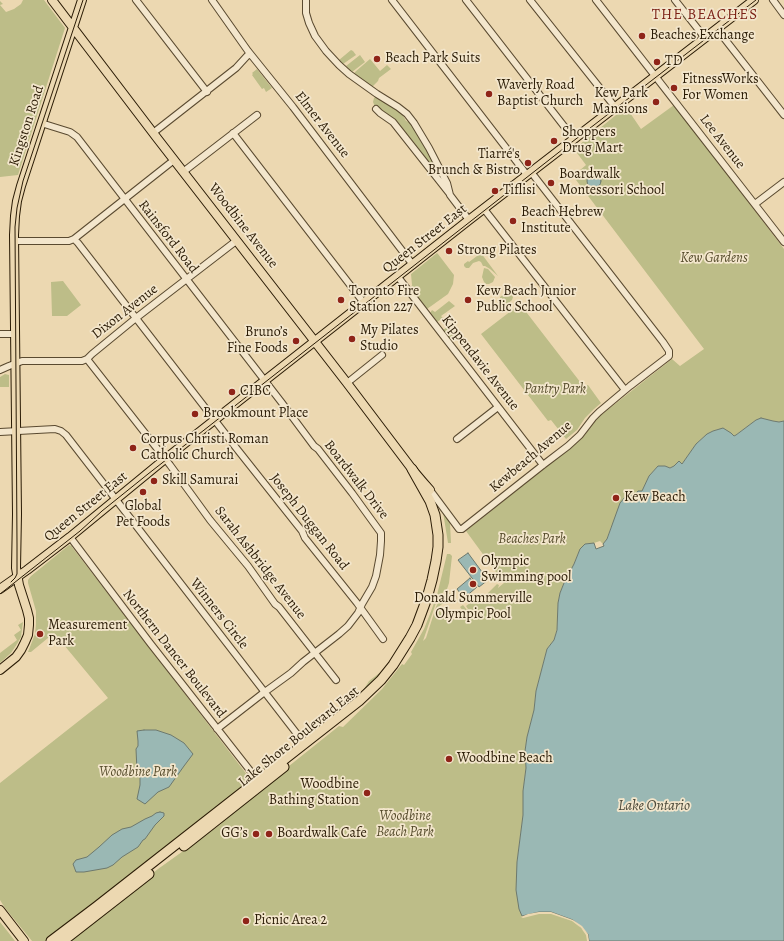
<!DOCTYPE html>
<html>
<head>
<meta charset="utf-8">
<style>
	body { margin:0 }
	canvas { display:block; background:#ecd8b1 }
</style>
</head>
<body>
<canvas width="784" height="941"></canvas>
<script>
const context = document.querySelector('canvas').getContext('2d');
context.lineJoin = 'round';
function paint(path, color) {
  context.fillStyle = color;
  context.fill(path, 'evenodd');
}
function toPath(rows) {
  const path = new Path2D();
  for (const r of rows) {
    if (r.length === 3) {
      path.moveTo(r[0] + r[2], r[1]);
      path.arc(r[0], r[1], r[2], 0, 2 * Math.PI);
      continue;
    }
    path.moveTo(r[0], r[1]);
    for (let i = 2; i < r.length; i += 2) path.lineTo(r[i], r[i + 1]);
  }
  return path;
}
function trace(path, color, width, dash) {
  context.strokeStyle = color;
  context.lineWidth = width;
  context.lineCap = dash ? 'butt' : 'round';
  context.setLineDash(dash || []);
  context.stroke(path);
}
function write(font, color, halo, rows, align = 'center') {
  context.font = font + ' Alegreya,serif';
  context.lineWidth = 3.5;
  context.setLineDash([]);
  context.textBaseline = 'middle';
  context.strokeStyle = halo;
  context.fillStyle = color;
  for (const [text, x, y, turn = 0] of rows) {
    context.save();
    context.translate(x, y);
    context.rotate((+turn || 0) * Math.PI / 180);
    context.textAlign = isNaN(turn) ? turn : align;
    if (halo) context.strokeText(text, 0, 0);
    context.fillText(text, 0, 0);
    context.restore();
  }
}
paint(toPath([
	[23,0,44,0,65,28,18,175,0,177,0,1,3,4,0,5,6,12,14,9,21,4],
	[351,50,353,51,356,55,343,64,339,60],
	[360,55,365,62,352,72,346,66],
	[370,59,380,71,387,65,391,69,379,78,378,81,372,87,366,83,354,74,355,72],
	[257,69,272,88,266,92,264,88,262,89,252,75,253,74,252,73],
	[376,97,397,110,402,114,405,119,406,121,409,122,420,138,435,164,434,166,431,165,395,119,383,113,375,107,373,102,374,98],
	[674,105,784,249,784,421,779,422,773,421,761,418,756,420,736,435,733,436,719,429,713,431,707,434,696,444,682,464,669,468,658,466,649,476,642,492,638,491,633,496,630,495,611,527,607,539,603,544,600,541,594,543,585,544,578,554,574,564,564,583,560,593,558,603,557,629,554,640,547,649,536,691,534,710,527,737,525,751,526,768,523,791,523,815,517,862,551,912,573,920,582,926,589,941,67,941,158,869,221,824,224,818,339,726,343,727,382,689,402,664,404,665,412,654,411,652,424,629,430,614,437,595,447,554,450,554,452,556,449,583,447,589,438,597,437,600,423,641,426,638,436,607,440,599,443,596,447,595,450,593,452,596,437,608,449,622,463,611,460,607,463,605,467,610,468,609,466,606,480,595,482,597,478,602,484,597,497,584,499,585,498,588,504,583,466,531,580,440,585,435,595,421,601,415,672,359,680,366,704,349,573,176,586,165,574,149,626,107,641,129],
	[437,253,438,254,454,275,453,284,448,294,427,309,411,288,412,285,411,274],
	[481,253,498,276,490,269,485,266,483,266,481,262,479,261,473,263,469,268,466,268,464,266,464,264,468,261,469,262],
	[484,268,488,269,495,277,493,282,489,284,486,284,484,282,482,277],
	[63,281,81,305,67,316,52,316,51,282],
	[506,293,510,293,513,297,512,300,505,306,504,305,500,299,500,297],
	[449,301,455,306,441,316,443,318,437,322,430,313,432,310,435,312],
	[520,304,584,387,588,385,601,403,594,409,585,418,577,430,566,439,551,420,548,421,481,334],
	[449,326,450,328,452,327,458,334,450,339,443,330],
	[5,374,9,375,9,387,0,387,0,377],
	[443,512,450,523,451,543,448,543],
	[69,545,72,546,72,547,251,780,46,941,32,941,5,908,0,900,0,783,108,698,54,633,31,652,28,652,35,634,36,624,36,611,28,583,28,580,31,576],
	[23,622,21,637,17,644,11,653,0,663,0,653,17,640,14,635,21,630,18,625],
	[399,649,388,666,365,691,308,736,317,723,325,716,345,705,357,697,364,689,369,681,386,668,395,652],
	[297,743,264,770,262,769,269,761,278,753,294,746],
	[0,922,8,932,15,941,0,941]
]), '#bdbd88');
const water = toPath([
	[594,181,7],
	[761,418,773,421,779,422,784,421,784,941,589,941,588,934,573,920,551,912,539,912,522,916,519,909,516,890,517,862,523,815,523,791,526,768,525,751,527,737,534,710,536,691,547,649,554,640,557,630,558,603,560,593,564,583,574,564,580,549,585,544,594,543,596,549,604,546,603,544,607,539,620,503,626,496,630,495,634,496,638,491,642,491,649,476,658,466,665,466,670,468,674,466,679,461,682,464,696,444,707,434,713,431,723,428,731,433,734,436,736,435,756,420,761,418],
	[468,553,488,580,479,587,458,560,468,553],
	[470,578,477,587,464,598,457,589,470,578],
	[144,730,156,730,171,735,184,743,193,754,184,766,169,787,158,792,145,804,137,799,140,785,140,778,139,772,137,771,136,749,138,746,138,741,137,731,144,730],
	[160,812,164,813,164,816,155,825,145,839,143,840,138,847,122,857,113,865,107,868,84,872,76,872,73,864,76,860,87,857,99,847,112,835,122,829,131,827,145,819,152,816,156,813,160,812]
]);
paint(water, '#9ab8b4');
trace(water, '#6d796e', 1);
paint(toPath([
	[539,912,551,912,573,920,582,926,588,934,589,941,587,941,586,935,581,928,572,921,551,914,539,914,523,918,521,917,528,914]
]), '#ecd8b1');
const minor = toPath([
	[136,0,207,92],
	[212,0,248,51,293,107,413,265],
	[306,0,306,13,309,23,315,36,326,51,339,65,349,74,377,94,398,107,407,114,414,123,429,148,447,183,450,195,469,220],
	[392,0,527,175],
	[466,0,574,139],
	[530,0,615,107],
	[596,0,784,242],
	[675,0,705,38],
	[773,0,784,15],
	[717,29,784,115],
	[376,109,380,113,393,122,449,193],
	[41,123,70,132,77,137,282,403,314,446,318,449,352,493,381,533,381,541,380,555,376,576,372,587,362,604,358,613,348,626,339,634,303,662,291,673,262,694,217,729],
	[153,133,236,68,247,56,250,54],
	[233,133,364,303],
	[183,172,257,115],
	[755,204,784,182],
	[484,209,625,390],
	[74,239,78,243,237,449,302,531,305,538,357,603,383,639],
	[14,241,69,241,74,239,174,160],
	[398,277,543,465],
	[0,334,15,334],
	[87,359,170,465,210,520,248,566,275,604,279,607,336,680],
	[0,370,9,366,22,361,82,361,87,359,92,354,136,318,236,241],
	[347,383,382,355],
	[0,432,55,429,61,431,66,435,304,743],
	[457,439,498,407],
	[430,490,459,529,462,529,543,465,568,446,580,435,593,418,599,412,630,386,669,356,669,351,663,342,531,172],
	[70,537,150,643,259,782]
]);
const major = toPath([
	[52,0,157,138,347,383,412,469,423,482,430,490],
	[0,589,27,570,70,537,165,459,469,220,754,0],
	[0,670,16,657,21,650,25,642,28,635,29,625,29,618,27,610,19,585,16,568,17,514,14,235,15,216,17,201,21,186,82,0],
	[0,910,24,941]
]);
const highway = toPath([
	[184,846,284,767],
	[51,941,96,907,359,701,381,680,393,665,410,638,417,625,427,598,432,580,436,561,438,547,438,535,435,515,430,501,412,469],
	[63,941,149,874]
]);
trace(minor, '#5a4a30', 8);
trace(major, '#2a1b05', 10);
trace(highway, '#2a1b05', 11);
trace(minor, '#f3e6cc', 6);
trace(major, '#ecd8b1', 8);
trace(highway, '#ecd8b1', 9);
trace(toPath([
	[11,582,15,578,17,574,17,544,15,227,17,208,23,181,83,0],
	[0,594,80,531,102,511,148,474,347,318,572,142,756,0]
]), '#2a1b05', 1);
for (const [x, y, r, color] of [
	[642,36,4,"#8f2418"],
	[377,59,4,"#8f2418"],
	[657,62,4,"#8f2418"],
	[674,88,4,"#8f2418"],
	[489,94,4,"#8f2418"],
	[656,102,4,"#8f2418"],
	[554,141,4,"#8f2418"],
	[528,163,4,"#8f2418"],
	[551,183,4,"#8f2418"],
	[495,191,4,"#8f2418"],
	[513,221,4,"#8f2418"],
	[449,251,4,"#8f2418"],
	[341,300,4,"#8f2418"],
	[468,300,4,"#8f2418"],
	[352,339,4,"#8f2418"],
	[296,341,4,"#8f2418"],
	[232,392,4,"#8f2418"],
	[195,414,4,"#8f2418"],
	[133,448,4,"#8f2418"],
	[154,481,4,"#8f2418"],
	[143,492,4,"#8f2418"],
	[616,498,4,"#8f2418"],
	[473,570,4,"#8f2418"],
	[473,584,4,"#8f2418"],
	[40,634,4,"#8f2418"],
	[449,759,4,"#8f2418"],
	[367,793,4,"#8f2418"],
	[256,834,4,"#8f2418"],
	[269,834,4,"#8f2418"],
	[246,921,4,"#8f2418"]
]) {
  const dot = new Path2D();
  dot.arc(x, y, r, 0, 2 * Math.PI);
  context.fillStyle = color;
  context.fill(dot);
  trace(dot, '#f3e6cc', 1.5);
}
write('14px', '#2a1b05', '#f3e6cc', [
	["Beaches Exchange",650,36],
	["Beach Park Suits",385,59],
	["TD",665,62],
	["FitnessWorks",682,80],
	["For Women",682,96],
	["Waverly Road",497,86],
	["Baptist Church",497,102],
	["Kew Park",648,94,"right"],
	["Mansions",648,110,"right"],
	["Shoppers",562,133],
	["Drug Mart",562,149],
	["Tiarré's",520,155,"right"],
	["Brunch & Bistro",520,171,"right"],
	["Boardwalk",559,175],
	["Montessori School",559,191],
	["Tiflisi",503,191],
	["Beach Hebrew",521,213],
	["Institute",521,229],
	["Strong Pilates",457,251],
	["Toronto Fire",349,292],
	["Station 227",349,308],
	["Kew Beach Junior",476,292],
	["Public School",476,308],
	["My Pilates",360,331],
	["Studio",360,347],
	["Bruno’s",288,333,"right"],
	["Fine Foods",288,349,"right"],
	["CIBC",240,392],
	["Brookmount Place",203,414],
	["Corpus Christi Roman",141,440],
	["Catholic Church",141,456],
	["Skill Samurai",162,481],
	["Kew Beach",624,498],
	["Global",143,507,"center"],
	["Pet Foods",143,523,"center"],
	["Olympic",481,562],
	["Swimming pool",481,578],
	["Donald Summerville",473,599,"center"],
	["Olympic Pool",473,615,"center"],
	["Measurement",48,626],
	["Park",48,642],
	["Woodbine Beach",457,759],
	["Woodbine",359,785,"right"],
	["Bathing Station",359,801,"right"],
	["GG’s",248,834,"right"],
	["Boardwalk Cafe",277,834],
	["Picnic Area 2",254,921]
], 'left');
write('14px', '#2a1b05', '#f3e6cc', [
	["Elmer Avenue",322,125,52],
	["Kingston Road",27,126,-72],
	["Lee Avenue",722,142,52],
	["Woodbine Avenue",243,226,52],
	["Rainsford Road",168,237,52],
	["Queen Street East",425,239,-38],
	["Dixon Avenue",125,312,-38],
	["Kippendavie Avenue",480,363,52],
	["Kewbeach Avenue",531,457,-40],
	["Boardwalk Drive",356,480,52],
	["Queen Street East",86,507,-39],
	["Joseph Duggan Road",309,522,52],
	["Sarah Ashbridge Avenue",260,563,52],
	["Winners Circle",219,614,52],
	["Northern Dancer Boulevard",174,654,52],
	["Lake Shore Boulevard East",299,737,-39]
]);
write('italic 14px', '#564c2c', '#f3e6cc', [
	["Kew Gardens",714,259],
	["Pantry Park",555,390],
	["Beaches Park",532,540],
	["Woodbine Park",138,773],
	["Woodbine",405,817],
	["Beach Park",405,833]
]);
context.letterSpacing = '1px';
write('15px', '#7a1f14', '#f3e6cc', [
	["THE BEACHES",705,15]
]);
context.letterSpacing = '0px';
write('italic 15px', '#4c4a3a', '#f3e6cc', [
	["Lake Ontario",654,806]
]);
</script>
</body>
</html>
